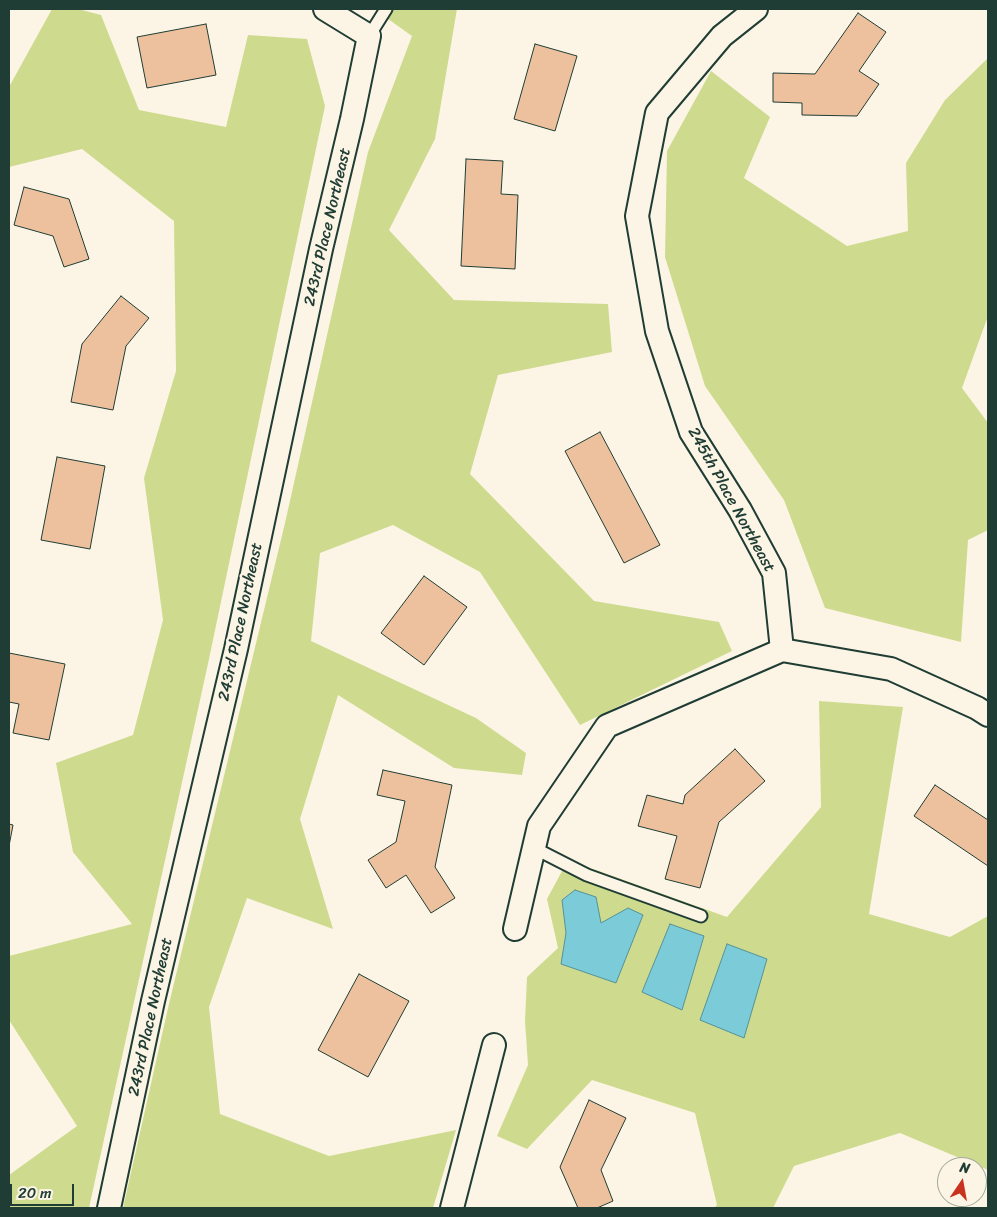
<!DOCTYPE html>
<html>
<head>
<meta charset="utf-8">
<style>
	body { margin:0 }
	#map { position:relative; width:997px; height:1217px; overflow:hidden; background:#fcf5e5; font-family:Sriracha,sans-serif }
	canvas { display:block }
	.frame { position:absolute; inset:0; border:10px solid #1f3d34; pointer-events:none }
	.north { position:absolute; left:937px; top:1157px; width:50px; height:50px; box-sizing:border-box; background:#fcf5e5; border:1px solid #a4ab9e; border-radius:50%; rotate:12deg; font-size:14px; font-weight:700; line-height:20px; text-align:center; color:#1f3d34 }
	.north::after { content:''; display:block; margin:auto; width:18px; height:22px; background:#c8321e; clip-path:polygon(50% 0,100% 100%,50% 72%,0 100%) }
	.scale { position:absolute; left:10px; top:1184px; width:64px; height:22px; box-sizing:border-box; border:2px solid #1f3d34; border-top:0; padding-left:6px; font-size:15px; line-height:18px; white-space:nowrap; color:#1f3d34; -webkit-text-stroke:4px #fcf5e5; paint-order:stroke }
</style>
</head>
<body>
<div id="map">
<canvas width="997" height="1217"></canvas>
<div class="frame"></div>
<div class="north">N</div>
<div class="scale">20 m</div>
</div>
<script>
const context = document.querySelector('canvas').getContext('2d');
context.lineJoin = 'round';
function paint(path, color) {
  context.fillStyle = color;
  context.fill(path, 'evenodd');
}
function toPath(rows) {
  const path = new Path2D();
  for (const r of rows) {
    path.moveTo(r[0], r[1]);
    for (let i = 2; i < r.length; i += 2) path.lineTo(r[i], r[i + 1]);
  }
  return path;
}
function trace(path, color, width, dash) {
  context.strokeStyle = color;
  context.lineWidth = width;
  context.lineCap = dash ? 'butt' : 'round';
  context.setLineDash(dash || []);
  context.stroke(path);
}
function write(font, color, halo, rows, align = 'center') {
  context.font = font + ' Sriracha,sans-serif';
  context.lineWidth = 5;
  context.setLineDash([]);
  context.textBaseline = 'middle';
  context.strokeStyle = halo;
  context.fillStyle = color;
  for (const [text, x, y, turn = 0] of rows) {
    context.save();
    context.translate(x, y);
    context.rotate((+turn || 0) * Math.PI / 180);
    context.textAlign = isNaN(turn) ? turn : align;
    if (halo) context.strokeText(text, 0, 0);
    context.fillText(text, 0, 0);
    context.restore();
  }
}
paint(toPath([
	[52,9,78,9,101,15,139,110,226,127,248,35,307,39,325,106,209,659,89,1208,9,1208,9,1175,77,1126,9,1020,9,956,132,924,73,852,56,763,133,735,163,620,144,478,176,371,174,221,82,149,9,167,9,87],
	[374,9,457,9,435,139,389,230,454,300,608,304,612,352,498,375,470,474,594,601,719,622,732,651,580,725,480,572,393,525,320,553,311,641,476,718,526,753,522,775,454,768,338,695,300,819,333,929,247,898,209,1007,220,1114,329,1156,456,1130,433,1208,123,1208,168,1008,285,523,368,152,412,36],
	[988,58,988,316,962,388,988,423,988,530,968,540,961,642,825,608,784,500,705,386,665,257,667,151,711,71,770,117,744,178,847,246,908,231,906,163,945,100],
	[819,701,903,707,869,914,950,937,988,916,988,1170,900,1133,794,1166,773,1208,714,1208,717,1205,695,1113,592,1080,527,1149,497,1136,528,1065,525,1021,527,977,558,948,547,899,568,860,727,917,821,807]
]), '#cedb8f');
const water = toPath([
	[575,890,596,897,601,923,628,908,643,915,616,983,561,964,566,933,562,900,575,890],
	[670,924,704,936,682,1010,642,992,670,924],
	[727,944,767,959,744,1038,700,1020,727,944]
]);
paint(water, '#7bcbd8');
trace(water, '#569296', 1);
const building = toPath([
	[858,13,886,32,859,71,879,84,857,116,802,115,802,103,773,102,773,73,815,74,858,13],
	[206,24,216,75,147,88,137,37,206,24],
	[535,44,577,56,555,131,514,119,535,44],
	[466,159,503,161,501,194,518,195,515,269,461,266,466,159],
	[24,187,69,199,89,259,64,267,53,236,14,225,24,187],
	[121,296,149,318,126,346,113,410,71,402,82,344,121,296],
	[600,432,660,545,624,563,565,451,600,432],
	[57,457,105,466,90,549,41,540,57,457],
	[424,576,467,607,424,665,381,633,424,576],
	[9,653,65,664,49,740,13,733,19,704,9,702,9,653],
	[735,749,765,781,719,822,700,888,665,879,677,836,638,826,647,795,683,804,685,795,735,749],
	[383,770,452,785,435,867,455,898,431,913,406,875,386,888,368,860,396,842,405,801,377,795,383,770],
	[935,785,988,820,988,866,914,816,935,785],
	[9,824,13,825,9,846,9,824],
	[359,974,409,1001,368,1077,318,1050,359,974],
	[589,1100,626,1118,601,1170,613,1201,597,1208,578,1208,560,1167,589,1100]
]);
paint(building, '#eec19e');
trace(building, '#1f3d34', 1);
const service = toPath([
	[369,36,386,9],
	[534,848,587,875,701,916]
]);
const minor = toPath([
	[756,9,722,36,657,113,637,216,657,331,691,432,740,510,774,573,782,650],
	[782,650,891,669,977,708,988,715],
	[515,929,539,826,607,726,782,650],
	[109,1208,153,1001,236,649,321,249,352,119,369,36,325,9],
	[452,1208,494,1045]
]);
trace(service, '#1f3d34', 15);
trace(minor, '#1f3d34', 26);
trace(service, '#fcf5e5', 11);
trace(minor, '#fcf5e5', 22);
write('16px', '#1f3d34', '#fcf5e5', [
	["243rd Place Northeast",328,227,-77],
	["245th Place Northeast",731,500,61],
	["243rd Place Northeast",241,622,-78],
	["243rd Place Northeast",151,1017,-78]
]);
</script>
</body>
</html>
